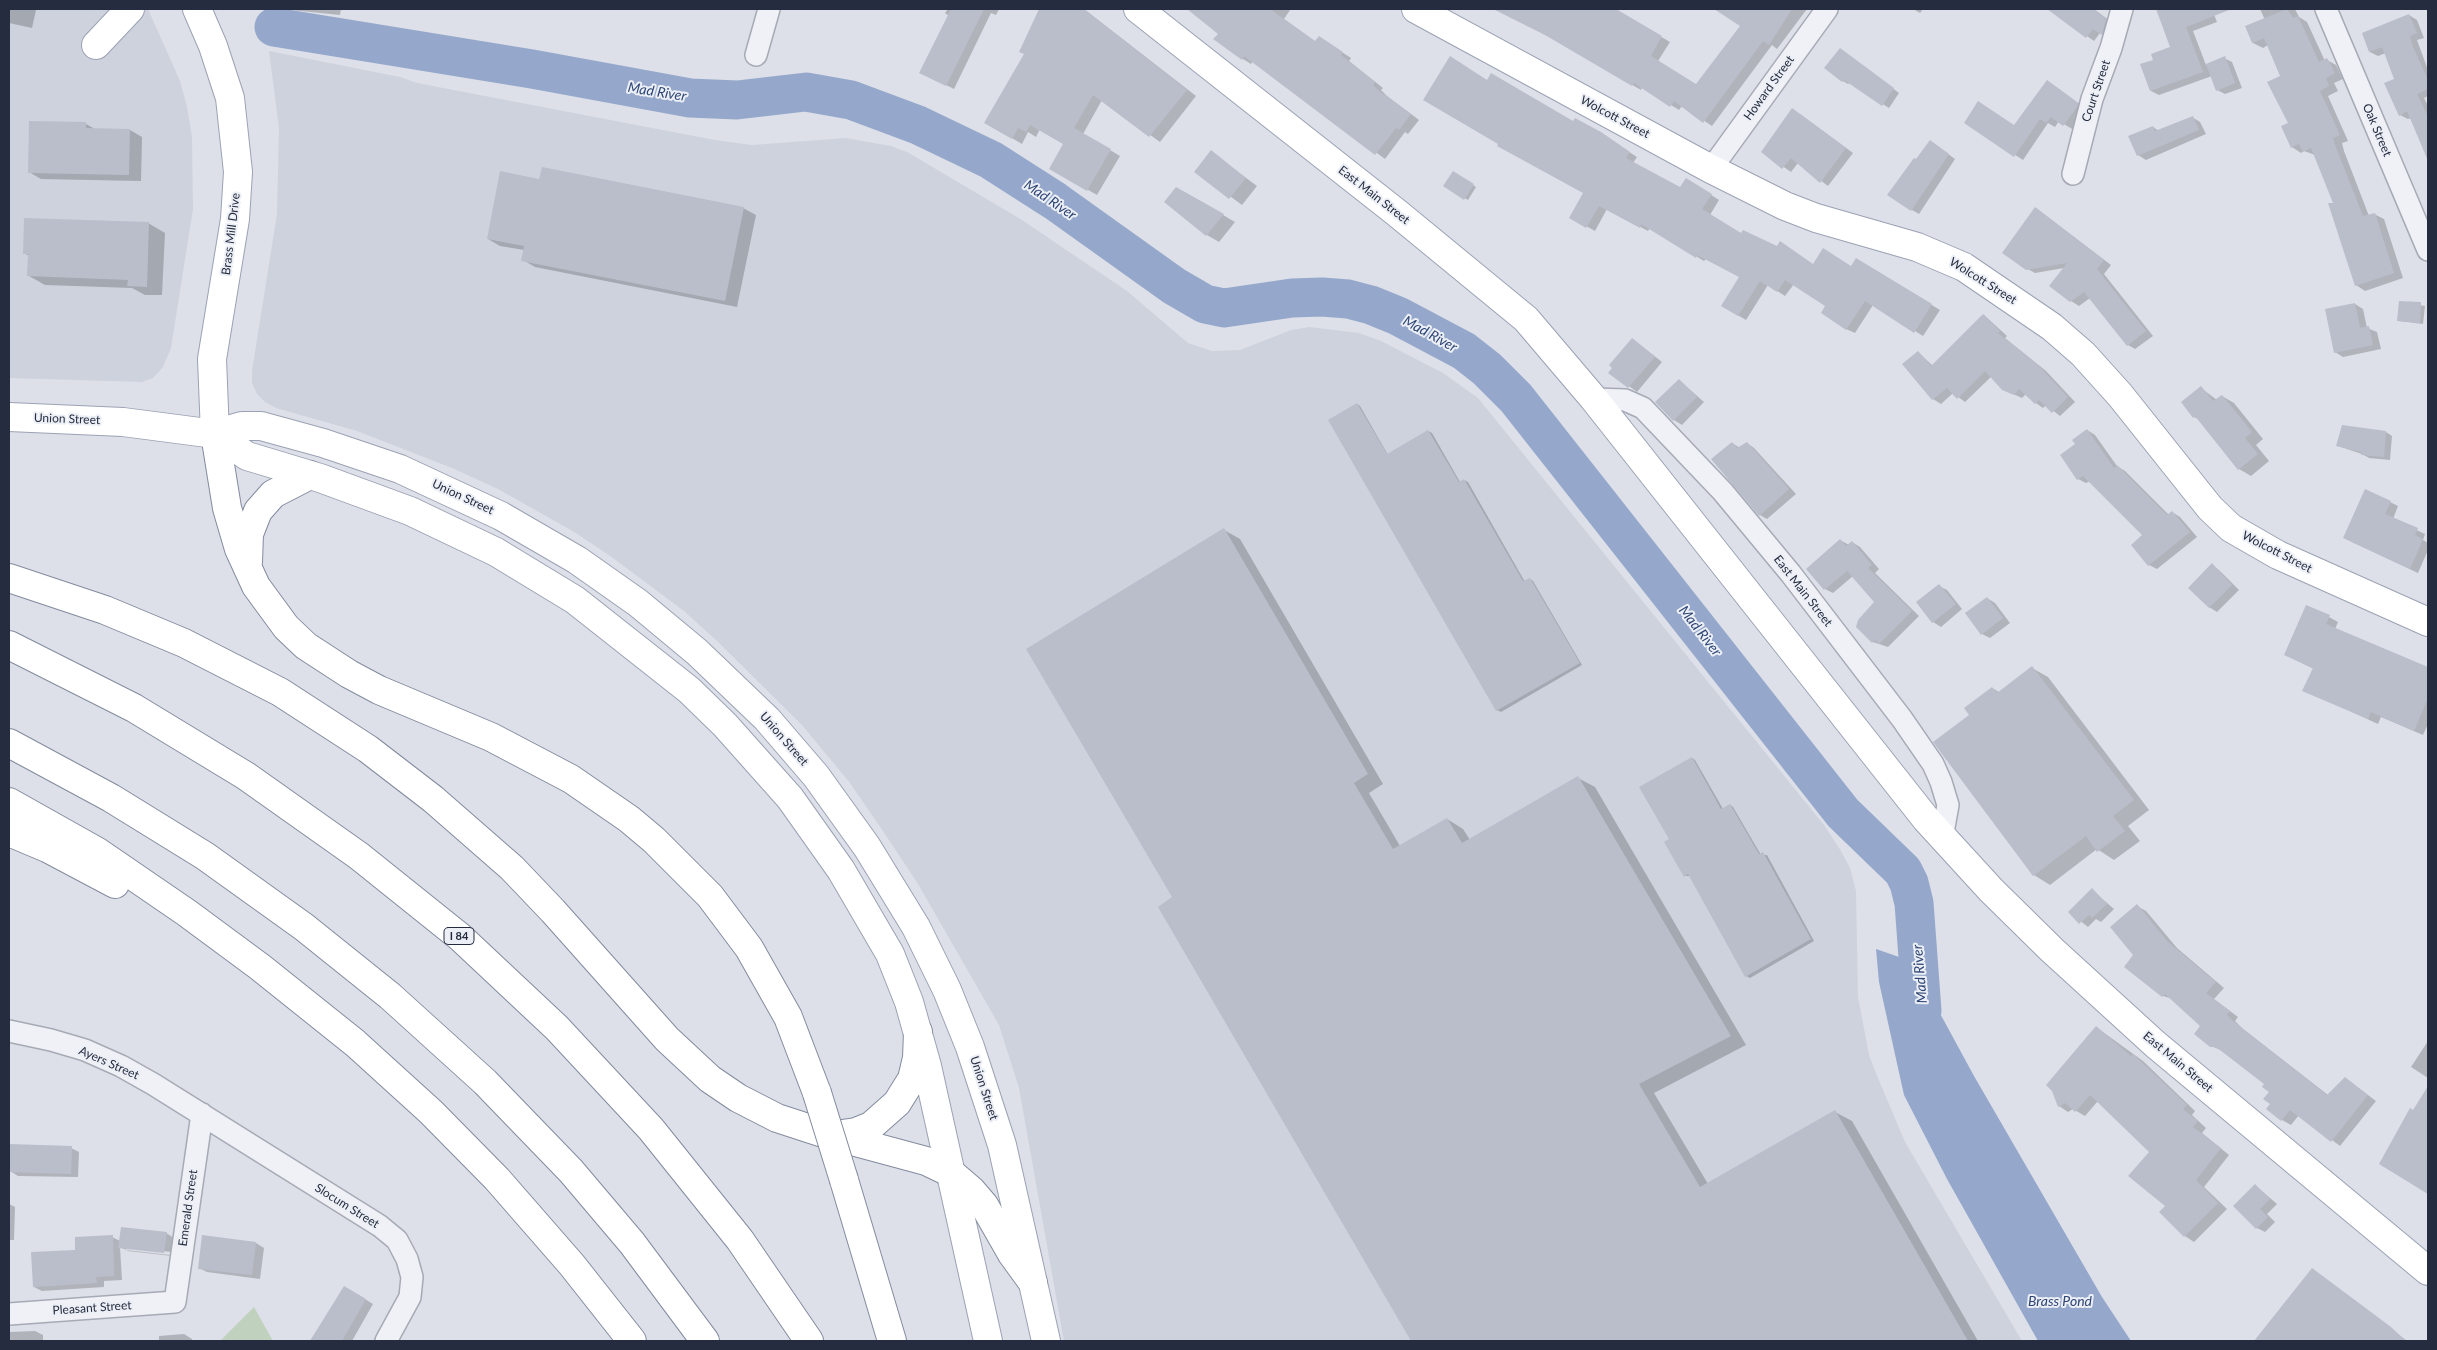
<!DOCTYPE html>
<html>
<head>
<meta charset="utf-8">
<style>
	body { margin:0 }
	#map { position:relative; width:2437px; height:1350px; overflow:hidden; background:#dde0e8; font-family:Lato,sans-serif }
	canvas { display:block }
	.frame { position:absolute; inset:0; border:10px solid #252c3f; pointer-events:none }
</style>
</head>
<body>
<div id="map">
<canvas width="2437" height="1350"></canvas>
<div class="frame"></div>
</div>
<script>
const context = document.querySelector('canvas').getContext('2d');
context.lineJoin = 'round';
function paint(path, color) {
  context.fillStyle = color;
  context.fill(path, 'evenodd');
}
function toPath(rows) {
  const path = new Path2D();
  for (const r of rows) {
    path.moveTo(r[0], r[1]);
    for (let i = 2; i < r.length; i += 2) path.lineTo(r[i], r[i + 1]);
  }
  return path;
}
function trace(path, color, width, dash) {
  context.strokeStyle = color;
  context.lineWidth = width;
  context.lineCap = dash ? 'butt' : 'round';
  context.setLineDash(dash || []);
  context.stroke(path);
}
function write(font, color, halo, rows, align = 'center') {
  context.font = font + ' Lato,sans-serif';
  context.lineWidth = 4;
  context.setLineDash([]);
  context.textBaseline = 'middle';
  context.strokeStyle = halo;
  context.fillStyle = color;
  for (const [text, x, y, turn = 0] of rows) {
    context.save();
    context.translate(x, y);
    context.rotate((+turn || 0) * Math.PI / 180);
    context.textAlign = isNaN(turn) ? turn : align;
    if (halo) context.strokeText(text, 0, 0);
    context.fillText(text, 0, 0);
    context.restore();
  }
}
paint(toPath([
	[9,9,148,9,180,81,187,107,192,137,193,209,171,348,163,367,153,378,142,382,9,378],
	[269,51,400,77,417,83,715,140,752,145,846,138,891,146,909,153,1022,220,1127,291,1188,343,1212,351,1240,350,1291,330,1309,327,1359,333,1381,341,1443,373,1478,398,1824,825,1841,851,1850,868,1856,891,1858,997,1869,1055,1875,1071,1905,1142,2022,1341,1064,1341,1019,1088,999,1025,918,884,885,834,850,783,802,725,717,641,684,611,613,558,576,533,498,489,452,468,357,431,276,408,265,402,257,394,252,383,252,371,277,214,279,128]
]), '#ced2dd');
paint(toPath([
	[254,1307,273,1341,220,1341]
]), '#c0d2bd');
paint(toPath([
	[1876,949,1902,958,1925,957,1930,995,1974,1076,2102,1297,2131,1341,2038,1341,1947,1179,1904,1095,1879,982]
]), '#95a8cb');
paint(toPath([
	[9,9,36,10,32,28,9,23],
	[281,9,341,9,340,15],
	[948,9,999,9,996,15,991,13,954,89,928,76,949,16,945,13],
	[1040,9,1084,9,1196,96,1160,142,1102,100,1083,134,1120,156,1097,195,1050,168,1065,143,1040,129,1036,137,1028,132,1022,144,986,123,1026,54,1020,51],
	[1201,9,1288,9,1290,10,1284,19,1316,42,1328,43,1351,58,1349,61,1383,88,1381,90,1387,96,1419,120,1408,134,1405,132,1385,159,1253,61,1251,64,1243,59,1219,33,1196,15],
	[1501,9,1614,9,1670,42,1658,61,1697,86,1741,25,1722,13,1725,9,1807,9,1777,49,1772,45,1712,126,1682,106,1679,110,1642,87,1641,90,1554,39,1499,11],
	[1913,9,1923,9,1920,13],
	[2049,9,2094,9,2114,24,2110,38,2100,33,2094,41],
	[2157,9,2212,9,2217,22,2193,31,2206,65,2224,58,2232,62,2242,88,2225,94,2217,90,2212,76,2159,95,2151,91,2154,60,2172,47],
	[2260,9,2295,9,2299,17,2307,22,2325,61,2327,60,2336,65,2343,79,2334,83,2338,91,2328,96,2348,141,2342,143,2344,151,2369,216,2374,214,2384,219,2403,278,2365,291,2356,285,2335,205,2315,155,2304,151,2301,153,2292,147,2281,77,2268,45,2263,48,2253,43,2247,27,2265,20],
	[2409,15,2417,20,2424,38,2417,40,2428,70,2428,96,2424,98,2428,106,2428,154,2411,118,2408,119,2400,115,2395,79,2386,53,2378,56,2370,52,2363,33],
	[1846,53,1899,93,1889,108,1850,83,1848,84,1843,81],
	[1488,81,1609,139,1637,157,1633,163,1681,188,1694,184,1719,200,1710,215,1742,235,1814,265,1852,267,1857,260,1940,310,1923,336,1873,305,1855,333,1846,329,1827,306,1794,284,1785,296,1768,285,1746,320,1722,306,1740,277,1706,259,1704,261,1650,228,1648,231,1607,209,1595,231,1570,217,1585,193],
	[2055,86,2085,108,2072,129,2059,121,2055,127,2048,123,2023,160,1965,122,2014,126],
	[1800,114,1853,153,1828,186,1798,163,1791,172,1762,152],
	[2192,117,2200,122,2206,134,2146,160,2138,155,2153,127,2159,131],
	[86,124,95,129,130,130,142,137,141,181,41,179,29,172],
	[1937,146,1955,159,1919,214,1912,210,1917,161],
	[1211,152,1257,186,1242,205,1196,171],
	[1453,172,1476,187,1468,200,1445,186],
	[540,180,743,208,756,215,737,307,535,267,523,260,524,250,500,246,488,239],
	[1177,188,1235,222,1219,242,1207,235],
	[2036,208,2111,265,2104,274,2153,336,2135,349,2128,345,2090,298,2079,306,2071,301,2064,268,2035,273,2026,268],
	[148,223,165,233,162,295,145,295,132,288,45,285,29,276,29,256,24,253],
	[2400,302,2425,306,2423,324,2399,321],
	[2355,304,2363,309,2367,328,2377,332,2381,349,2343,357,2335,352],
	[1984,315,2007,336,2005,338,2046,371,2075,402,2060,416,2046,405,2043,408,2036,403,2026,394,2022,398,2011,393,1992,376,1965,402,1953,393,1941,404,1933,399,1904,364,1918,352,1933,366],
	[1633,339,1662,362,1637,392,1610,372],
	[1679,380,1704,402,1682,425,1674,420,1657,402],
	[2201,388,2217,400,2222,396,2234,403,2263,439,2256,445,2269,461,2251,476,2239,469,2200,420,2194,417],
	[1357,404,1360,406,1388,455,1428,431,1432,433,1460,482,1464,480,1468,482,1525,582,1530,579,1533,581,1582,665,1501,712,1497,710],
	[2087,430,2095,435,2117,466,2125,471,2169,515,2172,512,2180,517,2197,537,2157,569,2149,565,2144,535,2090,481,2086,483,2078,479,2076,444],
	[2386,432,2392,436,2390,460,2369,458,2362,454,2338,446],
	[1732,443,1740,448,1747,443,1754,448,1796,494,1767,519,1760,515],
	[2390,502,2398,506,2393,519,2425,534,2423,540,2428,543,2428,550,2418,573,2352,542],
	[1224,530,1240,539,1383,784,1369,793,1400,846,1447,819,1463,829,1470,840,1578,778,1595,787,1746,1045,1654,1093,1708,1184,1835,1112,1852,1121,1978,1341,1412,1341,1160,907,1174,898],
	[1840,540,1849,545,1852,542,1860,547,1879,569,1875,573,1919,616,1888,647,1873,642,1858,627,1876,602,1853,576,1833,593,1825,589],
	[2212,565,2219,570,2239,590,2217,612,2209,607],
	[1939,586,1947,590,1962,609,1941,627,1933,622],
	[1987,598,1995,603,2010,623,1990,638,1982,634],
	[2329,617,2338,622,2335,629,2428,669,2428,724,2423,735,2381,717,2378,724,2304,690,2314,669,2285,655],
	[2032,668,2048,677,2149,810,2128,826,2140,841,2114,860,2097,849,2050,885,2034,875,1971,715,1992,688,1999,692],
	[1692,758,1695,760,1723,809,1730,805,1733,807,1761,855,1767,855,1814,941,1750,978,1746,976,1690,876,1685,876,1670,840],
	[2092,890,2114,909,2101,922,2096,919,2088,927,2069,912],
	[2137,906,2146,911,2177,948,2224,988,2214,999,2238,1017,2235,1021,2242,1028,2328,1095,2345,1078,2376,1101,2340,1146,2299,1115,2291,1125,2282,1120,2271,1104,2271,1092,2266,1084,2223,1051,2211,1046,2202,1026,2173,999,2163,996,2135,955],
	[2096,1027,2143,1061,2195,1111,2192,1115,2206,1128,2202,1133,2229,1155,2204,1187,2227,1209,2194,1242,2185,1236,2167,1206,2150,1152,2098,1101,2085,1116,2073,1109,2068,1112,2059,1106],
	[2428,1041,2428,1078,2411,1067],
	[2428,1089,2428,1194,2381,1164],
	[71,1148,79,1152,78,1177,18,1176,10,1171],
	[2256,1186,2277,1204,2267,1214,2275,1222,2265,1232,2257,1228],
	[9,1204,15,1207,14,1240,9,1240],
	[166,1233,174,1238,172,1256,128,1251,120,1247,122,1280,104,1281,104,1287,42,1291,34,1287,77,1251,112,1237,120,1241],
	[126,1247,171,1252,170,1255,126,1250],
	[203,1237,256,1243,264,1248,260,1279,207,1272,199,1268],
	[345,1287,373,1304,352,1341,310,1341],
	[35,1331,43,1335,43,1341,9,1341,9,1332],
	[2394,1331,2407,1341,2263,1341,2258,1338],
	[184,1334,192,1339,192,1341,159,1341,159,1336]
]), '#0003');
trace(toPath([
	[274,27,532,69,690,98,737,100,806,92,851,100,918,125,991,160,1055,201,1174,286,1205,304,1224,308,1292,298,1322,297,1348,299,1371,305,1398,316,1464,351,1487,369,1516,398,1843,813,1903,871,1909,883,1914,903,1922,1011]
]), '#95a8cb', 39);
paint(toPath([
	[951,9,984,9,946,86,919,73],
	[1039,9,1084,9,1187,90,1149,137,1093,95,1074,128,1111,149,1087,191,1049,169,1063,144,1030,125,1026,132,1018,128,1012,139,984,123,1024,54,1019,52],
	[1187,9,1270,9,1315,41,1319,36,1343,52,1341,55,1375,82,1373,85,1378,90,1411,114,1399,130,1396,128,1375,155,1244,56,1242,60,1213,39,1218,34],
	[1493,9,1616,9,1662,36,1651,56,1696,84,1740,26,1714,9,1792,9,1769,45,1763,41,1703,123,1674,101,1670,107,1634,83,1632,86,1545,35],
	[2047,9,2093,9,2106,19,2102,35,2093,29,2086,38],
	[2156,9,2229,10,2186,27,2203,72,2150,91,2140,64,2153,60,2151,54,2170,47],
	[2287,9,2293,18,2298,16,2319,62,2327,58,2335,73,2326,78,2329,86,2320,91,2340,135,2333,138,2335,145,2363,216,2375,213,2394,273,2355,286,2328,203,2333,203,2311,148,2303,152,2299,144,2291,148,2281,126,2288,123,2267,82,2280,76,2264,38,2252,43,2245,26],
	[2409,14,2417,33,2410,36,2413,47,2428,80,2428,89,2417,94,2428,117,2428,161,2407,111,2399,116,2384,83,2394,79,2382,47,2369,52,2362,33],
	[1840,48,1894,88,1882,106,1844,80,1842,82,1824,68],
	[1450,56,1487,80,1491,73,1573,121,1575,118,1601,132,1630,152,1626,158,1680,187,1686,178,1712,194,1702,209,1741,233,1743,230,1777,246,1780,241,1813,264,1823,248,1851,266,1856,258,1932,304,1914,333,1865,301,1846,330,1821,313,1825,306,1785,280,1777,292,1760,281,1738,316,1721,306,1739,277,1697,255,1696,258,1641,224,1640,228,1599,206,1586,228,1569,218,1583,193,1497,146,1498,144,1423,100],
	[2225,56,2235,83,2216,91,2206,64],
	[2047,80,2078,103,2077,107,2063,126,2051,117,2046,123,2040,119,2014,157,1964,123,1978,101,2014,125],
	[1792,108,1846,148,1820,183,1791,158,1782,169,1761,152],
	[2193,116,2199,130,2137,156,2128,136,2153,126,2155,131],
	[29,121,86,122,86,128,130,129,129,175,28,173],
	[1930,140,1949,154,1911,211,1887,195,1914,158,1916,159],
	[1211,150,1246,178,1229,199,1194,172],
	[542,167,744,207,725,301,521,261,524,246,487,239,500,171,539,179],
	[1453,171,1474,184,1464,200,1443,186],
	[1176,187,1224,214,1206,236,1164,202],
	[2035,207,2104,260,2097,269,2146,331,2127,346,2084,292,2070,302,2049,286,2067,263,2026,270,2002,253],
	[24,218,149,222,147,287,127,286,128,280,27,276,28,254,23,254],
	[2399,301,2421,302,2420,323,2397,321],
	[2355,303,2360,328,2369,326,2373,345,2334,353,2325,309],
	[1983,314,2000,331,1998,333,2038,365,2068,397,2052,413,2039,400,2035,404,2019,389,2014,395,2002,390,1985,371,1957,399,1947,388,1932,400,1902,364,1918,351,1931,366],
	[1632,338,1655,357,1628,388,1608,373,1612,368,1609,365],
	[1679,379,1697,397,1673,421,1655,402],
	[2201,386,2213,401,2222,395,2252,432,2245,438,2258,454,2238,470,2195,416,2193,418,2181,402],
	[1357,403,1387,454,1428,430,1459,482,1464,479,1523,581,1530,578,1580,663,1496,711,1328,420],
	[2342,425,2386,431,2384,457,2361,455,2361,452,2336,446],
	[2087,429,2114,468,2117,465,2167,515,2172,511,2190,532,2148,566,2131,545,2142,535,2083,476,2077,480,2060,455,2075,444,2072,440],
	[1732,442,1737,448,1747,442,1789,489,1759,516,1711,459],
	[2365,489,2391,501,2385,514,2418,528,2415,535,2423,539,2410,569,2343,538],
	[1224,528,1368,774,1354,783,1393,849,1447,818,1462,843,1578,776,1731,1036,1639,1084,1700,1187,1835,1110,1968,1341,1411,1341,1158,907,1172,897,1026,649],
	[1840,539,1846,546,1852,541,1872,565,1868,568,1912,611,1879,644,1875,640,1872,643,1856,627,1858,620,1874,602,1847,571,1824,590,1806,569],
	[2212,563,2232,585,2209,608,2188,588],
	[1939,584,1956,604,1932,623,1916,602],
	[1987,597,2003,618,1981,635,1965,613],
	[2306,605,2330,615,2326,624,2428,667,2428,698,2414,731,2371,712,2368,719,2302,691,2313,668,2284,655],
	[2032,666,2134,800,2113,816,2125,831,2097,852,2086,836,2033,876,1933,742,1969,715,1964,708,1992,687,1997,693],
	[1692,757,1721,809,1730,804,1759,854,1763,852,1811,939,1745,977,1688,874,1684,877,1664,842,1669,839,1639,787],
	[2092,888,2107,904,2092,918,2089,915,2079,924,2068,912],
	[2137,904,2168,942,2216,982,2206,993,2230,1011,2227,1015,2233,1021,2327,1095,2345,1077,2368,1095,2331,1142,2290,1110,2281,1121,2266,1109,2270,1104,2263,1099,2269,1092,2262,1087,2264,1084,2216,1047,2210,1047,2194,1034,2200,1026,2165,994,2162,997,2124,967,2133,955,2110,927],
	[2096,1026,2131,1056,2133,1054,2187,1105,2183,1109,2198,1121,2193,1127,2221,1148,2196,1180,2218,1203,2184,1237,2159,1212,2165,1206,2128,1176,2149,1152,2090,1095,2075,1112,2065,1103,2058,1107,2052,1091,2046,1085],
	[2428,1086,2428,1194,2379,1164,2410,1108,2413,1110],
	[9,1144,72,1146,71,1174,9,1172],
	[2255,1184,2270,1199,2260,1209,2268,1217,2256,1229,2233,1206],
	[121,1227,167,1232,164,1253,118,1248],
	[113,1235,114,1276,96,1277,97,1283,33,1287,31,1252,75,1250,75,1237],
	[202,1235,256,1242,252,1275,198,1269],
	[2312,1268,2391,1327,2406,1341,2254,1341],
	[344,1286,366,1299,342,1341,310,1341]
]), '#babecb');
const minor = toPath([
	[2326,9,2428,250],
	[756,55,769,9],
	[1711,169,1827,9],
	[2073,174,2092,99,2111,48,2122,9],
	[1594,399,1625,400,1643,408,1723,492,1791,574,1902,719,1933,764,1941,782,1948,805,1942,838],
	[9,1031,51,1040,85,1050,121,1066,153,1084,380,1226,397,1240,407,1259,412,1277,410,1297,386,1341],
	[9,1314,175,1302,202,1114]
]);
const major = toPath([
	[197,9,213,46,230,98,238,172,235,219,212,359,215,434],
	[1138,9,1397,213,1526,319,1594,399,1926,819,1991,890,2052,950,2155,1044,2428,1271],
	[1416,9,1711,169,1785,206,1816,218,1917,247,1964,267,2052,327,2083,354,2120,395,2210,508,2231,528,2278,555,2428,622],
	[96,45,130,9],
	[9,417,123,422,215,434,247,456,320,478,410,511,496,552,575,600,689,690,725,725,790,798,841,870,890,954,909,1002,927,1066,988,1341],
	[215,434,242,426,261,426,323,443,400,469,501,516,577,560,638,603,697,652,767,719,816,776,867,847,916,927,947,990,970,1047,1002,1145,1046,1341]
]);
const highway = toPath([
	[215,434,227,508,239,549,256,586,286,627,306,646,349,674,379,690,491,737,571,779,629,819,654,840,710,896,749,948,788,1017,817,1093],
	[248,562,249,534,258,511,273,494,310,475],
	[9,578,105,610,184,643,280,692,368,749,433,799,512,868,553,911,667,1039,710,1079,738,1098,777,1118,826,1134,926,1161,951,1173,972,1191,984,1205,1012,1254,1033,1283],
	[9,645,134,708,246,776,359,856,460,937,557,1028,651,1129,740,1240,809,1341],
	[9,743,111,798,205,856,304,927,390,996,485,1082,571,1171,632,1243,705,1341],
	[9,802,98,852,187,913,260,967,355,1043,431,1112,497,1179,572,1265,632,1341],
	[9,832,47,848,115,884],
	[835,1135,856,1132,871,1126,897,1103,912,1079,917,1058,918,1032],
	[844,1180,892,1341]
]);
trace(minor, '#a6aab5', 24);
trace(major, '#9ba2b4', 30);
trace(highway, '#838b9f', 30);
trace(minor, '#eff1f6', 21);
trace(major, '#fff', 28);
trace(highway, '#fff', 28);
const highwayBridge = toPath([
	[817,1093,844,1180]
]);
trace(highwayBridge, '#838b9f', 30, []);
trace(highwayBridge, '#fff', 28);
for (const [x, y, w] of [
	[459,936,30]
]) {
  const box = new Path2D();
  box.roundRect(x - w / 2, y - 8.5, w, 17, 4);
  context.fillStyle = '#eceff5';
  context.fill(box);
  trace(box, '#252c3f', 1);
}
write('bold 11px', '#252c3f', null, [
	["I 84",459,936]
]);
write('12px', '#252c3f', '#eceff5', [
	["Howard Street",1769,88,-54],
	["Court Street",2096,91,-71],
	["Wolcott Street",1615,117,28],
	["Oak Street",2377,130,67],
	["East Main Street",1374,195,38],
	["Brass Mill Drive",231,234,-83],
	["Wolcott Street",1983,281,32],
	["Union Street",67,419,2],
	["Union Street",463,497,25],
	["Wolcott Street",2277,552,27],
	["East Main Street",1803,591,52],
	["Union Street",784,739,49],
	["East Main Street",2178,1062,40],
	["Ayers Street",109,1063,24],
	["Union Street",984,1088,72],
	["Slocum Street",347,1206,32],
	["Emerald Street",188,1208,-82],
	["Pleasant Street",92,1308,-4]
]);
write('italic 14px', '#2d4575', '#eceff5', [
	["Mad River",657,92,9],
	["Mad River",1050,200,34],
	["Mad River",1430,334,29],
	["Mad River",1700,631,52],
	["Mad River",1920,974,-95],
	["Brass Pond",2060,1301]
]);
</script>
</body>
</html>
